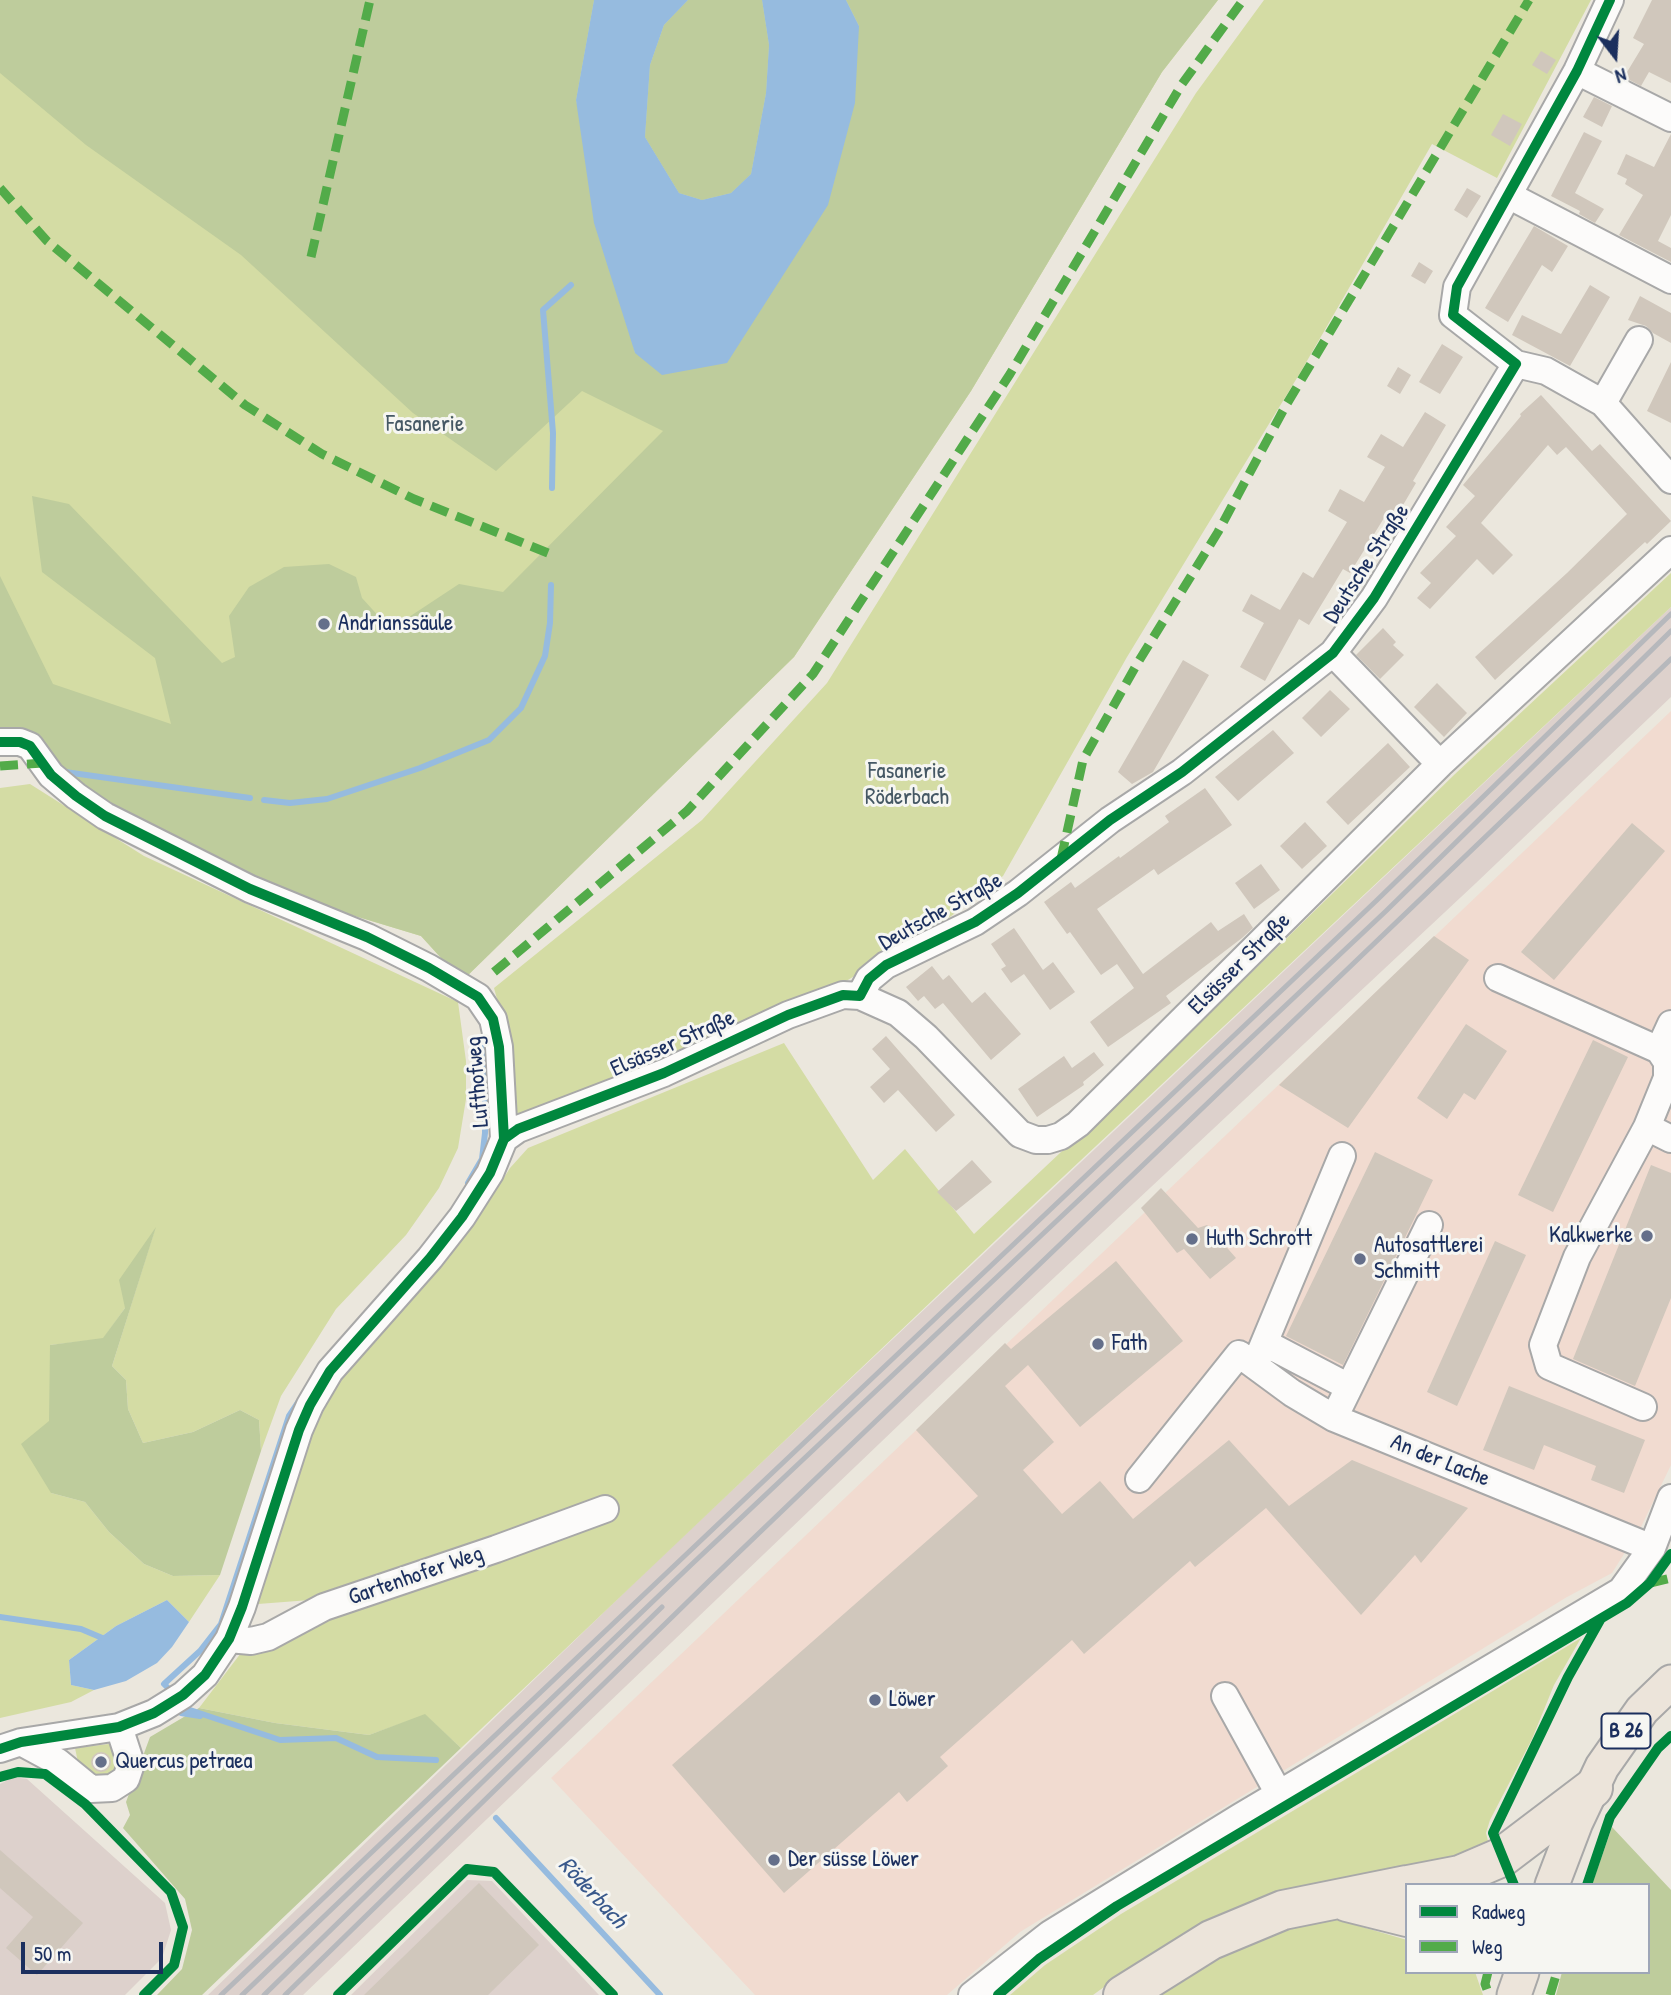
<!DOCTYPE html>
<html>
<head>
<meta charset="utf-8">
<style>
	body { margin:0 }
	#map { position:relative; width:1671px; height:1995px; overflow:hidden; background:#ebe7dd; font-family:"Patrick Hand",sans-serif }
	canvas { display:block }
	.legend { position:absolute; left:1405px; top:1883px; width:245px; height:91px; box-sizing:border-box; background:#f6f6f2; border:2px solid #9ea6b7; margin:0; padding:9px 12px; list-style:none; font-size:21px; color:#1b2f5e }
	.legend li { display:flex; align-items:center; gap:14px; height:35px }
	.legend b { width:35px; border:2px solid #9ea6b7 }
	.north { position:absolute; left:1580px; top:21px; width:70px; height:70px; -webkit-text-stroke:5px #f6f6f2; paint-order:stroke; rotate:163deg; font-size:19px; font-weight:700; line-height:28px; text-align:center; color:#1b2f5e }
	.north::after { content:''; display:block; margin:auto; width:24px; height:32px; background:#1b2f5e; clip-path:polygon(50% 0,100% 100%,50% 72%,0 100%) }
	.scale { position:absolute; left:21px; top:1942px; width:142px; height:32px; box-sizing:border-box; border:4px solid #1b2f5e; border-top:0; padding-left:9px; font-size:21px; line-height:24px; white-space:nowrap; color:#1b2f5e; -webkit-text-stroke:5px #f6f6f2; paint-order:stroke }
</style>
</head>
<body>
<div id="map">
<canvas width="1671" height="1995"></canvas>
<ul class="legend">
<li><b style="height:9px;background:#00873e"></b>Radweg</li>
<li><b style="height:9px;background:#52ab49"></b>Weg</li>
</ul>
<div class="north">N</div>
<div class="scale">50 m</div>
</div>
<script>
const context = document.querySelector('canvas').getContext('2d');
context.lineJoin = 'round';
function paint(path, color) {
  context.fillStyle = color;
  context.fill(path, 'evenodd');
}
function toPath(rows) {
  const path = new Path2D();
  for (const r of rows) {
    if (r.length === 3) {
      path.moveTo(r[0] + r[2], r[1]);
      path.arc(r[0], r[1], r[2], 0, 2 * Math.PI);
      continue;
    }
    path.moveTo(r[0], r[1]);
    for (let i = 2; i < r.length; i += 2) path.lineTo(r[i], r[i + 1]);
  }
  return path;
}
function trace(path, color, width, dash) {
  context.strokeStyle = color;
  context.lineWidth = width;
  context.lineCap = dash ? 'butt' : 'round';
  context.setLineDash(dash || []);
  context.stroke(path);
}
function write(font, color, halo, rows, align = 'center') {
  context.font = font + ' "Patrick Hand",sans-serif';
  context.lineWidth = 6;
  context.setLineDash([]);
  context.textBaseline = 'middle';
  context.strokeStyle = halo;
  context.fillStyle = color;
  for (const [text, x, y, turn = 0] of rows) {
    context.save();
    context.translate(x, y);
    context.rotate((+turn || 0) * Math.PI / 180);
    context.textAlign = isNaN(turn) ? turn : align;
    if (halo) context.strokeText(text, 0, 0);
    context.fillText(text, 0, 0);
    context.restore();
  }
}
paint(toPath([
	[1671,711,1671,1465,1641,1527,1612,1573,1567,1597,1020,1932,947,1995,755,1995,551,1778]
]), '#f1dbd0');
paint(toPath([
	[1671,607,1671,697,1476,883,995,1333,303,1995,208,1995,658,1560],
	[14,1777,27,1779,165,1903,171,1930,162,1958,125,1995,0,1995,0,1784],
	[467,1880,492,1881,599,1995,351,1995]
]), '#ddd1cc');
paint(toPath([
	[0,0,1218,0,1162,72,971,391,794,657,462,981,421,936,322,906,0,742],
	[1264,0,1591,0,1497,178,1432,144,1300,373,1127,657,1003,876,946,920,843,983,625,1079,523,1116,509,1108,512,1053,494,988,702,820,827,683,1196,93],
	[1671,573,1671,607,1016,1221,461,1748,425,1715,369,1735,275,1723,199,1708,244,1649,336,1598,258,1604,295,1476,325,1399,351,1364,480,1215,510,1168,528,1148,784,1043,873,1180,905,1149,974,1234,1252,972,1455,774],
	[30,784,144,856,458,1002,466,1061,466,1099,458,1148,439,1188,406,1235,336,1309,281,1396,261,1451,259,1420,240,1410,193,1432,143,1443,128,1409,126,1380,112,1366,155,1229,125,1308,103,1339,50,1345,51,1493,85,1502,109,1532,144,1564,173,1576,220,1575,189,1622,167,1600,116,1626,69,1660,71,1685,94,1690,71,1702,0,1718,0,788],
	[1581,1638,1554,1685,1532,1739,1490,1820,1486,1833,1489,1845,1122,1974,1093,1995,1010,1995,1045,1965,1121,1914],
	[109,1744,117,1751,119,1763,114,1775,92,1778,79,1767,75,1748],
	[1328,1917,1407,1940,1407,1972,1475,1972,1483,1995,1147,1995,1217,1952,1287,1923]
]), '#d4dca4');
paint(toPath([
	[0,0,594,0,576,100,635,353,859,26,846,0,1218,0,1162,72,971,391,794,657,462,981,421,936,322,906,181,846,0,742,0,576,53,684,171,724,155,658,42,572,32,496,69,504,222,663,235,657,229,616,249,587,284,567,329,564,356,577,362,598,382,620,409,617,459,584,503,592,663,431,582,391,496,471,413,413,241,255,86,145,0,73],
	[688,0,762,0,769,45,766,93,751,174,731,193,702,200,679,193,645,137,650,65,664,25],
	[156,1227,112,1366,126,1380,128,1409,143,1443,193,1432,240,1410,259,1420,261,1451,220,1575,173,1576,144,1564,109,1532,85,1502,51,1493,21,1444,49,1421,50,1345,103,1338,125,1308,119,1280],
	[199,1708,275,1723,369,1735,425,1714,461,1748,202,1995,157,1995,182,1969,192,1930,185,1899,123,1828,130,1815,126,1802,150,1737],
	[1612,1827,1671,1890,1671,1995,1556,1995,1562,1972,1648,1972,1648,1885,1592,1885]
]), '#becc9c');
paint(toPath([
	[594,0,688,0,664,25,650,65,645,137,679,193,702,200,731,193,751,174,766,93,769,45,762,0,846,0,859,26,855,103,828,205,727,363,662,375,635,353,594,223,576,100],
	[167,1600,189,1622,172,1647,157,1663,126,1681,94,1690,71,1685,69,1660,116,1626]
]), '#96bbdf');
trace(toPath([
	[552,488,553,433,543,310,571,285],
	[65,772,250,798],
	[264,800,290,803,327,799,420,768,489,740,521,708,545,656,550,623,551,585],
	[468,1183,482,1159,485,1133,485,1040],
	[0,1617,81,1629,107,1640],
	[168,1688,164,1684,200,1651,221,1624,289,1416,299,1401],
	[187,1709,280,1740,336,1738,377,1757,436,1760],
	[181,1713,200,1716],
	[496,1818,660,1995]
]), '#96bbdf', 6);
paint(toPath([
	[1652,0,1671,0,1671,83,1649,72,1641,86,1624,77,1644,44,1633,38],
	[1541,51,1556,60,1547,74,1532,65],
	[1594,97,1612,106,1602,127,1583,117],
	[1503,114,1522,124,1510,146,1491,135],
	[1584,132,1602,141,1575,193,1604,209,1595,223,1579,214,1580,211,1551,196],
	[1671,134,1671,215,1658,241,1671,248,1671,262,1619,235,1643,195,1625,184,1627,179,1617,174,1626,154,1654,167],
	[1467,188,1481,196,1467,218,1454,210],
	[1534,226,1568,246,1552,272,1542,265,1508,322,1485,308],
	[1419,262,1433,271,1425,284,1411,276],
	[1590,285,1610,297,1570,366,1512,335,1522,315,1561,334],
	[1640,296,1671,313,1671,343,1653,333,1646,326,1628,320],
	[1442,344,1463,357,1440,394,1419,382],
	[1671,362,1671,423,1647,411],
	[1398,367,1411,375,1400,394,1387,386],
	[1541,395,1592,451,1600,444,1671,521,1647,544,1645,542,1495,680,1475,657,1567,573,1627,514,1566,447,1557,455,1548,445,1481,523,1513,555,1493,575,1477,559,1430,609,1417,598,1431,583,1420,573,1456,536,1446,527,1475,496,1463,485,1521,416,1520,414],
	[1425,412,1446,425,1413,481,1416,483,1393,522,1384,518,1350,573,1343,569,1309,625,1299,619,1265,681,1240,667,1264,623,1242,611,1251,594,1280,610,1303,572,1313,578,1347,522,1328,511,1340,489,1364,502,1385,467,1367,457,1381,434,1403,447],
	[1383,628,1396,642,1393,645,1404,655,1380,679,1356,655],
	[1183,660,1209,675,1153,772,1132,784,1118,772],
	[1437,683,1467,713,1444,737,1414,707],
	[1330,690,1350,709,1321,737,1302,718],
	[1273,730,1294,753,1238,801,1215,777],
	[1388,743,1410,767,1348,825,1326,802],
	[1205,788,1232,825,1158,875,1154,869,1097,909,1143,974,1211,922,1218,931,1244,914,1253,928,1242,938,1166,996,1171,1003,1108,1047,1090,1022,1134,988,1117,964,1101,975,1070,932,1067,934,1044,902,1071,882,1075,888,1119,856,1120,858,1169,822,1165,816],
	[1305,822,1327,846,1302,869,1280,846],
	[1632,823,1665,851,1554,980,1521,952],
	[1261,864,1280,890,1254,909,1235,883],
	[1014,928,1043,970,1053,962,1075,992,1050,1010,1024,974,1011,983,1001,969,1006,966,991,944],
	[1434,936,1469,960,1348,1128,1279,1085],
	[932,966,943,980,949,975,972,1003,985,992,1021,1034,991,1060,943,1003,935,1009,924,996,918,1001,906,987],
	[1466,1024,1507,1051,1475,1100,1464,1093,1447,1119,1417,1098],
	[886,1036,955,1115,936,1132,898,1090,884,1103,870,1087,890,1069,872,1049],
	[1593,1040,1628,1057,1553,1212,1518,1195],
	[1094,1052,1104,1065,1083,1082,1084,1085,1037,1117,1018,1089,1064,1056,1072,1068],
	[1375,1152,1433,1180,1343,1365,1286,1336],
	[972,1160,992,1182,956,1211,937,1192],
	[1651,1165,1671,1173,1671,1298,1635,1386,1573,1359],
	[1161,1188,1198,1228,1207,1225,1236,1258,1210,1279,1184,1249,1177,1253,1141,1208],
	[1495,1241,1526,1255,1457,1406,1427,1392],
	[1116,1261,1183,1341,1080,1427,1028,1365,1005,1386,1054,1442,1023,1470,1062,1514,1100,1481,1133,1519,1229,1440,1289,1506,1352,1460,1468,1508,1421,1563,1415,1555,1361,1615,1266,1508,1195,1567,1190,1561,1084,1654,1072,1640,940,1757,948,1766,907,1802,899,1792,784,1893,672,1765,978,1496,916,1430,1005,1343,1011,1349],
	[1509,1386,1645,1440,1624,1493,1591,1480,1596,1466,1544,1445,1534,1470,1483,1450],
	[101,1762,10],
	[0,1850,83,1923,37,1975,6,1948,33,1917,0,1888],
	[479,1883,539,1945,488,1995,364,1995]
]), '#d0c7bc');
const minor = toPath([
	[1577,71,1671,118],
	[1508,195,1671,280],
	[1516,364,1546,371,1603,403,1671,480],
	[1603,403,1639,340],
	[1333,653,1440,764],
	[0,742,20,742,30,746,51,775,76,796,105,816,250,889,367,937,429,968,478,997,493,1019,499,1047,504,1139,490,1173,462,1217,430,1258,330,1371,310,1405,299,1430,242,1607,229,1639,205,1675,183,1695,154,1713,119,1727,21,1742,0,1749],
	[1498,978,1659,1050,1667,1062,1667,1078,1647,1127,1671,1139],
	[860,996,869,979,886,965,975,922,1018,893,1110,820,1182,772,1333,653,1374,598,1516,364,1453,315,1457,287,1577,71,1610,0],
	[1659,1050,1671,1024],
	[504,1139,518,1129,664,1073,788,1015,843,995,860,996,898,1013,926,1037,1020,1134,1036,1140,1048,1140,1061,1136,1078,1124,1440,764,1671,550],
	[1265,1343,1349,1387],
	[1255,1365,1342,1156],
	[1643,1407,1549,1366,1543,1345,1577,1257,1647,1127],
	[1334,1418,1429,1225],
	[1139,1479,1239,1354,1292,1393,1334,1418,1652,1548],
	[229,1639,251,1641,268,1637,324,1607,496,1549,605,1509],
	[1225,1696,1279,1794],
	[21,1742,58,1762,91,1789,112,1788,126,1779,131,1764,119,1727],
	[972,1995,1050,1934,1240,1817,1621,1591,1652,1548,1671,1498]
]);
const major = toPath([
	[1552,1885,1576,1822,1602,1767,1642,1710,1671,1682],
	[1514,1995,1522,1972]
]);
const highway = toPath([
	[1408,1885,1460,1875,1502,1857,1593,1788],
	[1347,1902,1407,1917],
	[1123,1995,1211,1940,1283,1910,1407,1885]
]);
trace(minor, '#a8a8a8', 30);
trace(major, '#a8a8a8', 37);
trace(highway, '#a8a8a8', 42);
trace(minor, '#fcfbfa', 26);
trace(major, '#ece4da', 33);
trace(highway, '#ece4da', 38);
trace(toPath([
	[221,1995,1376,901,1671,614],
	[242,1995,692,1564,1386,911,1671,631],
	[264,1995,662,1607],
	[285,1995,710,1580,1671,659]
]), '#b6b8bc', 5);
trace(toPath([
	[0,188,47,241,245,405,322,454,414,499,553,555],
	[311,257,370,0],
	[0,766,43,763],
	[1061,859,1083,760,1137,664,1218,532,1285,407,1529,0],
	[494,972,687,811,813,674,1010,374,1182,84,1243,0],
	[1650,1583,1671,1578],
	[1488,1972,1485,1984,1489,1995],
	[1550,1995,1557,1972]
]), '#52ab49', 9, [18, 9]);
trace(toPath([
	[0,742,20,742,30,746,51,775,76,796,105,816,250,889,367,937,429,968,478,997,493,1019,499,1047,504,1139,490,1173,462,1217,430,1258,330,1371,310,1405,299,1430,242,1607,229,1639,205,1675,183,1695,154,1713,119,1727,21,1742,0,1749],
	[504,1139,518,1129,664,1073,788,1015,843,995,860,996,869,979,886,965,975,922,1018,893,1110,820,1182,772,1333,653,1374,598,1516,364,1453,315,1457,287,1577,71,1610,0],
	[0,1777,18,1772,45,1774,85,1804,171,1892,183,1927,174,1965,144,1995],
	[1514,1885,1493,1833,1568,1677,1600,1620],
	[1587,1885,1610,1817,1658,1748,1671,1736],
	[338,1995,467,1869,494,1872,613,1995],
	[998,1995,1039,1959,1117,1906,1627,1603,1650,1583,1671,1554]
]), '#00873e', 10);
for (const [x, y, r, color] of [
	[324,624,7,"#646f8a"],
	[1647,1236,7,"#646f8a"],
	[1192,1239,7,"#646f8a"],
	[1360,1259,7,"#646f8a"],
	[1098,1344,7,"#646f8a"],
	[875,1700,7,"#646f8a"],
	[101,1762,7,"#646f8a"],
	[774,1860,7,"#646f8a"]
]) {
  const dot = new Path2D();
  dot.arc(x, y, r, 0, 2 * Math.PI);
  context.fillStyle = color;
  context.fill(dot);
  trace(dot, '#f6f6f2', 2.5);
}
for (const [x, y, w] of [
	[1626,1731,49]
]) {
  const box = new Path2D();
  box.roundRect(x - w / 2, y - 17.5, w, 35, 5);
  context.fillStyle = '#f6f6f2';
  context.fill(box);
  trace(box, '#1b2f5e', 2);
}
write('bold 21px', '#1b2f5e', null, [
	["B 26",1626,1731]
]);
write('23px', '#455864', '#f6f6f2', [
	["Fasanerie",425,425],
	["Fasanerie",907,772],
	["Röderbach",907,798]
]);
write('23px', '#1b2f5e', '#f6f6f2', [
	["Deutsche Straße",1367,564,-57],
	["Deutsche Straße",941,912,-29],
	["Elsässer Straße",1240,964,-45],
	["Elsässer Straße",673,1044,-24],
	["Lufthofweg",478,1082,-95],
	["An der Lache",1440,1461,22],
	["Gartenhofer Weg",416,1576,-19]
]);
write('23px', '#1b2f5e', '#f6f6f2', [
	["Andrianssäule",338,624],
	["Kalkwerke",1633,1236,"right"],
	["Huth Schrott",1206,1239],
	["Autosattlerei",1374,1246],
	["Schmitt",1374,1272],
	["Fath",1112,1344],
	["Löwer",889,1700],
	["Quercus petraea",115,1762],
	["Der süsse Löwer",788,1860]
], 'left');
write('italic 24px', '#39598c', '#f6f6f2', [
	["Röderbach",592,1893,47]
]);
</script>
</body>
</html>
